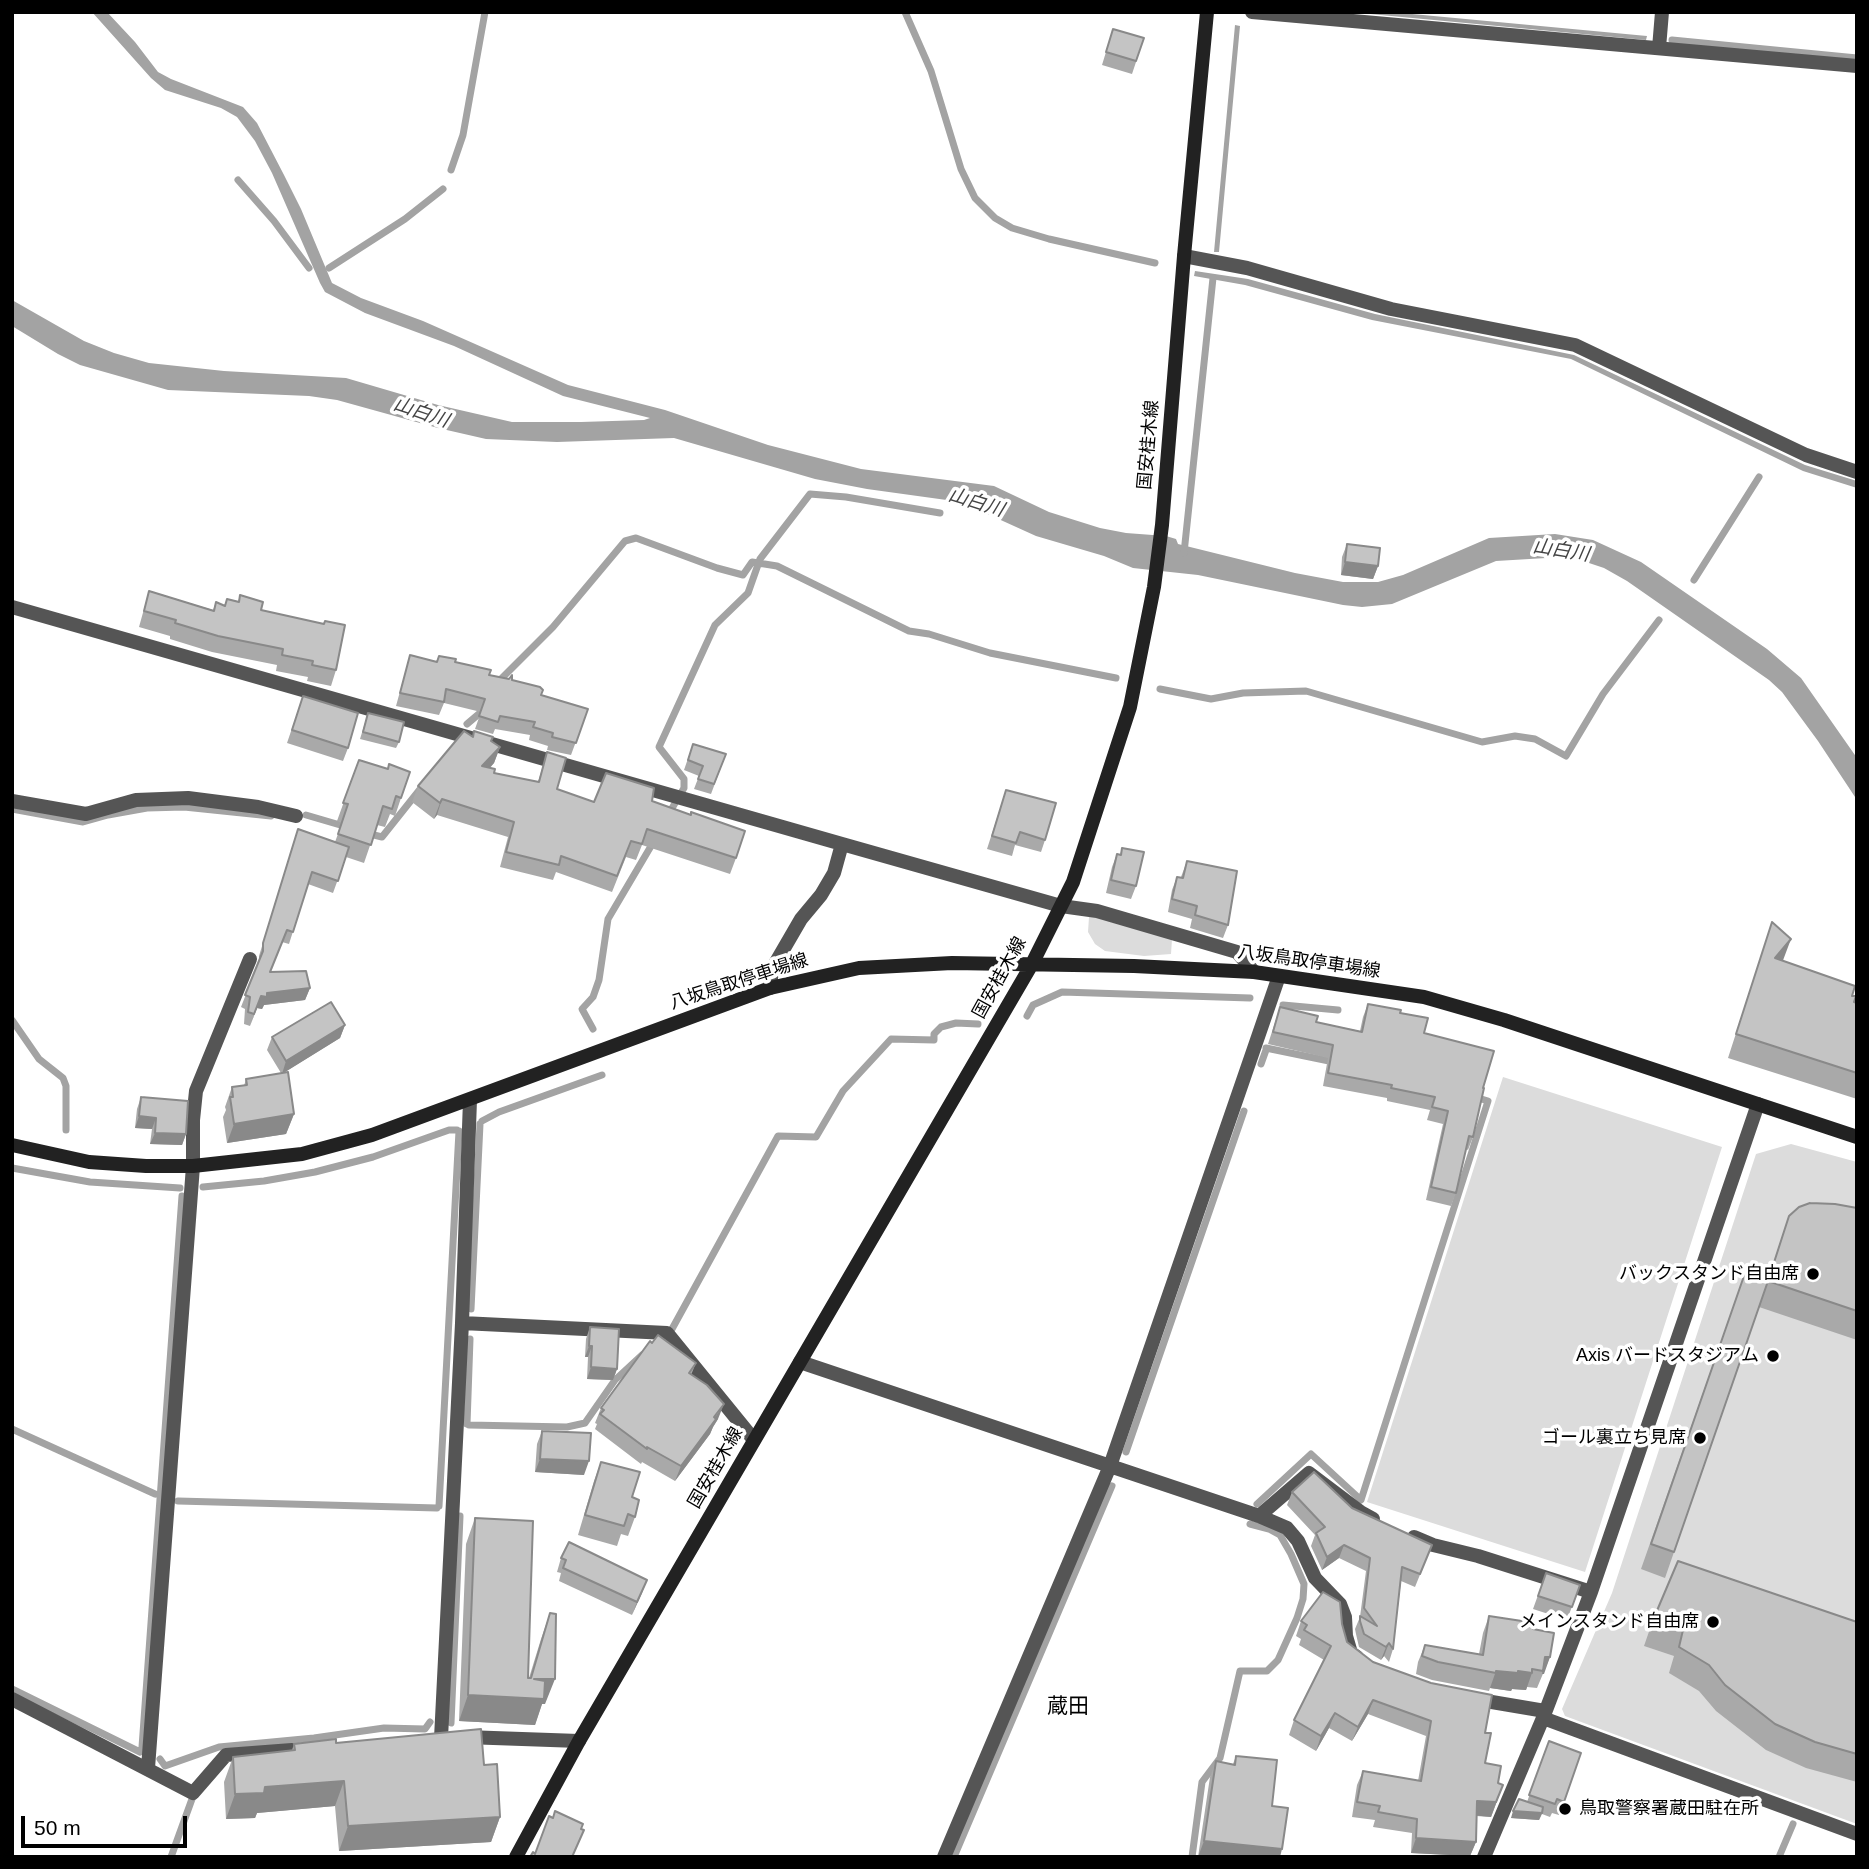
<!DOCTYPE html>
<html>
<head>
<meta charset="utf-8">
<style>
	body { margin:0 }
	#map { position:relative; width:1869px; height:1869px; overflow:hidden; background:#fff; font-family:Arial,sans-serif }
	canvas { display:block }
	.frame { position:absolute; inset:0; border:14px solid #000; pointer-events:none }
	.scale { position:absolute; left:21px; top:1816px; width:166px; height:32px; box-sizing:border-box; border:4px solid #000; border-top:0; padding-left:9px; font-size:21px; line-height:24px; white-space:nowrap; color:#000; -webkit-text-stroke:5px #fff; paint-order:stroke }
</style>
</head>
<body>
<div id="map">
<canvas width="1869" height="1869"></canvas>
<div class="frame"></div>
<div class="scale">50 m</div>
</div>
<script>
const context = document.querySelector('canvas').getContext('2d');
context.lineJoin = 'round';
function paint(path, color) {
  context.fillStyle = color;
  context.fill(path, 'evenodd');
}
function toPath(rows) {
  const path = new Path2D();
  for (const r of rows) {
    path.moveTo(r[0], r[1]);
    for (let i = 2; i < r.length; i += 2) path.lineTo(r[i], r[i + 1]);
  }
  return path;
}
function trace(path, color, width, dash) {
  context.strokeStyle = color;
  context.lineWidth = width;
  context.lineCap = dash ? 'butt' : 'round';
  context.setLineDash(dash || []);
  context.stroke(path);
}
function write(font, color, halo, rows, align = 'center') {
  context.font = font + ' Arial,"Noto Sans JP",sans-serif';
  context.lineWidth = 7;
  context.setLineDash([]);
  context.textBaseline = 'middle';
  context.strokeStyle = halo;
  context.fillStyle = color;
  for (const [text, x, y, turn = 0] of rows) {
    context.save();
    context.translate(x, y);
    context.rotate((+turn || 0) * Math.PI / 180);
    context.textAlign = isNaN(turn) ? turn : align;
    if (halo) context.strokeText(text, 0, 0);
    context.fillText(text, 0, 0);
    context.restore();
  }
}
paint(toPath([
	[1094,916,1172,939,1171,954,1144,956,1105,951,1095,944,1088,932,1089,917],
	[1503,1077,1722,1147,1585,1572,1367,1502],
	[1791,1144,1857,1162,1857,1824,1565,1716,1562,1709,1612,1593,1756,1154]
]), '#dcdcdc');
paint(toPath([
	[92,12,107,12,135,42,158,72,171,79,243,107,257,123,284,175,301,209,332,283,361,298,423,321,568,385,665,410,768,445,861,469,994,486,1049,512,1100,528,1126,533,1166,536,1176,539,1178,544,1295,573,1343,582,1378,582,1403,575,1489,538,1555,534,1593,540,1641,562,1767,649,1801,678,1857,758,1857,800,1818,741,1782,692,1769,680,1627,581,1604,568,1577,559,1563,557,1496,561,1392,604,1362,607,1343,605,1198,575,1133,568,1104,556,1036,536,961,502,867,489,815,479,674,438,557,442,486,439,438,428,337,400,309,396,168,390,80,365,58,354,12,326,12,300,84,341,114,353,149,363,224,371,346,378,438,405,512,422,581,422,644,420,650,418,563,396,454,346,365,313,325,292,320,283,272,173,255,141,237,117,221,108,165,90,151,78],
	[1349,12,1391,12,1647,36,1646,40],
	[1235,25,1240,26,1219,252,1214,252],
	[1195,271,1248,279,1375,314,1574,355,1805,465,1857,481,1857,488,1803,471,1571,359,1372,320,1245,285,1194,276]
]), '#a3a3a3');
trace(toPath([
	[905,12,931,71,961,169,975,198,995,218,1012,228,1049,239,1155,263],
	[1672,40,1857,58],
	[451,170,463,135,485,12],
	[238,180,274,221,309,268],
	[329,268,405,219,443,189],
	[1184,553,1213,278],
	[1694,580,1759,477],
	[497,683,553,627,625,541,636,538,717,568,743,575,752,562,777,566,909,631,929,634,990,653,1116,678],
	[1160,689,1211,699,1243,693,1306,691,1482,742,1515,736,1535,739,1566,756,1603,694,1659,620],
	[467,724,480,713,483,705],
	[12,809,83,822,108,815,147,808,184,807,271,816],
	[306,815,347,827],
	[668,815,684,788,684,779,659,747,715,625,748,593,760,559,810,494,846,497,940,513],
	[366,833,382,837,421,788],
	[1283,1005,1338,1010],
	[1027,1016,1033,1005,1062,992,1250,998],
	[12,1020,39,1059,63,1078,66,1086,66,1130],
	[593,1029,582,1009,593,997,599,980,608,919,654,841],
	[1266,1048,1334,1062],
	[1261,1064,1266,1050],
	[482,1121,499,1112,602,1075],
	[12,1168,90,1182,180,1188],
	[203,1187,264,1181,315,1172,373,1157,449,1130,457,1130],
	[471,1309,480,1124],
	[672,1329,778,1136,816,1137,843,1091,891,1039,934,1040,934,1034,941,1027,956,1023,978,1024],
	[467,1424,470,1339],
	[469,1425,567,1427,585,1423,615,1380,642,1355],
	[12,1429,155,1494],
	[1126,1452,1244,1111],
	[178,1501,437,1508],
	[1257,1504,1311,1454,1361,1500,1488,1101,1475,1097],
	[439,1506,459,1131],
	[12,1689,140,1752],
	[451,1723,460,1516],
	[142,1747,182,1196],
	[160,1759,165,1766,219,1747,314,1738,384,1728,425,1729,430,1722],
	[171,1857,192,1799],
	[954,1857,1112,1486],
	[1192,1857,1202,1782,1220,1758,1240,1671,1267,1671,1278,1660,1297,1618,1303,1599,1304,1584,1291,1554,1280,1535,1269,1529,1250,1524],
	[1779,1857,1793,1824]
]), '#a3a3a3', 7);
trace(toPath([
	[1252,12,1857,66],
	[1659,48,1662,12],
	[1184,256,1247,268,1391,309,1575,345,1806,455,1857,472],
	[12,607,842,844,1061,906,1097,911,1237,952,1254,972],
	[12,801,86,814,136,800,188,798,258,807,296,816],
	[770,988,772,969,801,919,821,895,834,873,842,844],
	[462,1323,667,1333,754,1440],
	[800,1362,1259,1516,1309,1473,1362,1513,1373,1519],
	[1259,1516,1287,1528,1298,1541,1315,1578,1340,1604,1345,1617,1346,1636,1351,1653,1357,1657],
	[1414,1537,1433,1545,1478,1556,1591,1592],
	[12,1699,193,1793,226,1755,292,1750],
	[1474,1699,1545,1711],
	[1543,1718,1857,1834],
	[465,1737,579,1741],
	[441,1738,462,1323,470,1100],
	[148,1768,193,1166,193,1120,196,1091,250,959],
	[944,1857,1110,1466,1279,976],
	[1484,1857,1543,1718,1591,1592,1758,1104]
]), '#555', 14);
trace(toPath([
	[12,1145,89,1162,146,1166,193,1166,302,1154,372,1135,770,988,859,968,952,963,1134,966,1254,972,1424,997,1504,1020,1857,1137],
	[516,1857,579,1741,1032,964,1073,882,1130,707,1154,587,1162,525,1184,256,1207,12]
]), '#222', 14);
paint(toPath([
	[1113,29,1144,38,1132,74,1102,65],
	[1347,544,1378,566,1373,579,1341,575,1342,557],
	[149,591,213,610,216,602,224,606,227,599,238,602,240,595,261,610,323,624,325,621,336,670,331,686,307,681,308,677,276,671,277,665,212,652,170,639,170,636,139,627],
	[410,655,436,662,439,656,489,675,512,680,541,695,588,709,571,755,547,750,548,746,529,740,530,735,495,729,493,734,475,729,481,712,444,703,439,715,396,706],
	[303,696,348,748,343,761,287,743],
	[368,713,399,742,396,748,360,739],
	[491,741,500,747,494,763,490,768,494,773,538,782,547,752,557,789,594,802,652,801,690,815,691,812,736,858,730,874,642,845,636,860,626,857,612,892,556,872,553,880,500,867,508,837,437,815,434,819,412,802,418,786],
	[693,744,726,754,711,794,694,789,699,776,684,770],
	[359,760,387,769,389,764,401,798,395,816,390,814,385,827,377,825,364,863,346,857,333,893,308,884,289,944,282,942,270,972,310,988,305,1000,264,1005,262,1009,257,1008,250,1026,244,1024,245,1009,241,1007,259,961,259,956,298,829,335,842,342,823,337,821],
	[1006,790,1045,840,1041,852,1015,845,1012,856,987,849],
	[1122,848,1136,886,1131,899,1106,893,1112,867,1117,854,1120,855],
	[1187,861,1228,925,1223,938,1190,928,1192,919,1168,912,1172,890,1177,877,1181,877],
	[1772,922,1783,961,1852,996,1854,1002,1857,1003,1857,1099,1728,1058],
	[1368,1004,1400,1013,1424,1033,1483,1088,1473,1137,1468,1150,1466,1149,1456,1193,1451,1206,1426,1200,1443,1124,1427,1120,1430,1110,1387,1101,1387,1098,1323,1086,1328,1058,1268,1044,1280,1007,1316,1022,1360,1031,1363,1017],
	[345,1025,340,1038,283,1073,294,1114,286,1134,227,1143,223,1117,226,1110,225,1107,232,1087,244,1086,246,1079,281,1073,267,1050,272,1037],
	[141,1097,186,1134,182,1145,150,1144,152,1129,135,1128,137,1109],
	[1857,1208,1857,1340,1759,1307,1665,1578,1641,1569,1745,1273,1768,1280,1789,1216],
	[590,1327,617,1369,613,1380,587,1379,588,1357,585,1357,586,1339],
	[652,1343,696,1363,691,1375,718,1419,713,1427,710,1434,675,1481,642,1462,641,1464,595,1429,597,1424,595,1423,601,1408],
	[542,1431,584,1475,535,1472,537,1444],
	[601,1462,632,1497,635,1517,628,1536,621,1534,617,1546,578,1535,594,1481],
	[1292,1492,1352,1508,1432,1545,1415,1587,1401,1581,1393,1649,1389,1662,1384,1656,1381,1660,1359,1647,1356,1634,1355,1629,1360,1617,1366,1571,1339,1558,1322,1570,1311,1546,1315,1535,1287,1505],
	[475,1518,528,1678,529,1678,541,1639,550,1613,545,1704,542,1704,535,1725,459,1721,466,1544],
	[561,1558,647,1580,632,1615,559,1581,561,1573,557,1572],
	[1546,1573,1580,1585,1567,1620,1533,1609],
	[1489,1616,1533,1629,1550,1657,1537,1688,1527,1687,1526,1690,1512,1689,1511,1691,1490,1688,1489,1691,1432,1680,1416,1674,1418,1662,1425,1645,1479,1654,1483,1633],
	[1653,1620,1857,1622,1857,1782,1806,1768,1766,1750,1716,1711,1699,1691,1669,1673,1674,1656,1644,1646],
	[1301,1621,1342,1624,1347,1642,1373,1662,1485,1733,1485,1763,1498,1783,1503,1785,1491,1817,1476,1816,1476,1842,1470,1856,1411,1853,1412,1833,1373,1827,1375,1820,1352,1817,1357,1785,1363,1771,1418,1781,1426,1736,1368,1714,1352,1741,1329,1728,1316,1751,1289,1735,1294,1720,1324,1660,1299,1645,1301,1639,1296,1636],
	[1549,1741,1581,1753,1559,1815,1552,1813,1550,1817,1542,1814,1539,1820,1511,1818,1527,1802],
	[336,1743,484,1765,500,1817,491,1842,339,1851,335,1806,257,1813,255,1818,226,1819,224,1782,233,1757,292,1750,294,1744],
	[1236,1756,1277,1760,1198,1857,1210,1777,1216,1761,1233,1764]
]), '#a9a9a9');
paint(toPath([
	[1345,562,1378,566,1373,579,1341,575],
	[500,747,494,763,476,782,482,766],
	[442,799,437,815,434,819,440,803],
	[1791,939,1782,963,1775,958],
	[310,988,305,1000,264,1005,262,1009,257,1008,250,1026,261,996,267,993],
	[345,1025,340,1038,282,1074,286,1061],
	[294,1114,286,1134,227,1143,234,1124],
	[139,1116,156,1118,152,1129,135,1128],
	[155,1133,186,1134,182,1145,150,1144],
	[589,1346,592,1346,588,1357,585,1357],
	[591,1367,617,1369,613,1380,587,1379],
	[724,1404,718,1419,713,1427,710,1434,675,1481,681,1466],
	[540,1459,589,1461,584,1475,535,1472],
	[1344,1545,1339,1558,1322,1570,1327,1557],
	[647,1580,642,1593,632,1615,637,1602],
	[1389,1643,1384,1656,1381,1660,1386,1647],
	[1545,1657,1550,1657,1544,1674,1542,1674],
	[1496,1671,1518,1671,1532,1673,1526,1690,1512,1689,1511,1691,1490,1688],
	[534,1679,555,1679,545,1704,542,1704,535,1725,459,1721,468,1695],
	[1373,1700,1368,1714,1352,1741,1358,1727],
	[1335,1713,1329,1728,1316,1751,1321,1736],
	[344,1781,335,1806,257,1813,255,1818,226,1819,235,1794,265,1787],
	[1503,1785,1491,1817,1471,1815,1477,1801],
	[1513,1811,1542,1813,1539,1820,1511,1818],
	[500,1817,491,1842,339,1851,348,1826],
	[1416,1838,1476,1842,1470,1856,1411,1853],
	[1204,1841,1282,1849,1280,1857,1198,1857]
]), '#898989');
const building = toPath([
	[1113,29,1144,38,1136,61,1106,52,1113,29],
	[1347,544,1380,548,1378,566,1345,562,1347,544],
	[149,591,214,611,216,602,225,606,227,599,239,602,240,595,263,602,261,610,324,624,325,621,345,625,336,670,312,665,313,661,282,655,283,649,218,636,175,623,176,620,144,611,149,591],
	[410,655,437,662,439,656,456,659,455,662,491,670,489,675,509,679,512,675,512,680,540,687,543,690,541,695,588,709,576,743,552,737,553,733,533,727,535,722,500,716,498,722,479,716,485,699,446,689,444,702,400,693,410,655],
	[303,696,358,713,348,748,292,730,303,696],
	[368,713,404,722,399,742,363,732,368,713],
	[464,731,473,737,474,731,493,737,491,741,500,747,482,766,495,769,494,773,539,782,547,752,566,758,557,789,594,802,606,773,654,788,652,801,691,815,691,812,745,831,736,858,647,829,642,844,631,841,617,876,561,856,559,865,506,852,514,822,442,799,440,803,418,786,464,731],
	[693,744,726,754,714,784,698,779,703,766,688,760,693,744],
	[359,760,388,769,389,764,410,772,401,798,396,796,392,809,383,806,371,845,338,834,348,804,343,803,359,760],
	[1006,790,1056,803,1045,840,1020,832,1016,843,992,836,1006,790],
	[298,829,349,847,338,881,312,872,293,932,287,930,270,972,306,971,310,988,267,993,267,997,261,996,254,1014,248,1012,250,997,245,995,263,951,263,943,298,829],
	[1122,848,1144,852,1136,886,1111,880,1117,854,1121,855,1122,848],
	[1187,861,1237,871,1228,925,1195,915,1197,906,1172,899,1177,877,1183,878,1187,861],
	[1772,922,1791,939,1775,958,1855,986,1852,996,1856,996,1854,1002,1857,1003,1857,1073,1736,1034,1772,922],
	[331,1002,345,1025,286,1061,272,1037,331,1002],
	[1368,1004,1401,1010,1400,1013,1428,1018,1424,1033,1494,1051,1483,1088,1484,1088,1473,1137,1469,1136,1456,1193,1431,1187,1448,1111,1432,1107,1435,1097,1391,1088,1392,1085,1328,1073,1333,1045,1273,1032,1280,1007,1318,1016,1316,1022,1362,1032,1368,1004],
	[288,1072,294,1114,234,1124,230,1097,233,1097,232,1087,247,1085,246,1079,288,1072],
	[141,1097,188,1101,186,1134,155,1133,156,1118,139,1116,141,1097],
	[1810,1203,1835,1204,1857,1208,1857,1311,1768,1281,1789,1216,1799,1207,1810,1203],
	[1745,1273,1768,1281,1674,1552,1651,1544,1745,1273],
	[590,1327,619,1329,617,1369,591,1367,592,1346,589,1346,590,1327],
	[658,1335,696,1363,689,1373,707,1385,724,1404,714,1417,716,1419,681,1466,647,1447,647,1449,600,1414,604,1410,601,1408,650,1341,652,1343,658,1335],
	[542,1431,591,1433,589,1461,540,1459,542,1431],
	[601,1462,640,1472,632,1497,639,1500,635,1517,628,1514,624,1526,585,1515,601,1462],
	[1314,1472,1352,1508,1432,1545,1420,1574,1402,1567,1393,1649,1389,1643,1386,1647,1364,1634,1360,1621,1360,1616,1377,1626,1364,1608,1370,1558,1344,1545,1327,1557,1316,1533,1325,1527,1292,1492,1314,1472],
	[475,1518,533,1521,528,1678,531,1678,550,1613,556,1614,555,1679,534,1679,545,1681,544,1699,468,1695,475,1518],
	[569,1542,647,1580,637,1602,563,1568,566,1560,561,1558,569,1542],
	[1678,1561,1857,1622,1857,1754,1815,1742,1775,1724,1725,1685,1709,1665,1679,1647,1683,1630,1653,1620,1678,1561],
	[1546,1573,1580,1585,1572,1607,1538,1596,1546,1573],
	[1323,1592,1340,1602,1342,1624,1347,1642,1373,1662,1431,1683,1492,1695,1485,1733,1491,1733,1485,1763,1501,1766,1498,1783,1503,1785,1496,1802,1477,1801,1476,1842,1416,1838,1417,1819,1378,1812,1380,1806,1357,1802,1363,1771,1421,1781,1431,1721,1373,1700,1358,1727,1335,1713,1321,1736,1294,1720,1331,1646,1304,1630,1307,1625,1301,1621,1323,1592],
	[1489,1616,1535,1623,1533,1629,1554,1633,1550,1657,1545,1657,1543,1671,1532,1669,1532,1673,1518,1671,1518,1673,1496,1671,1496,1673,1438,1662,1422,1656,1425,1645,1483,1655,1489,1616],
	[481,1729,484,1765,497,1764,500,1817,348,1826,344,1781,265,1787,264,1793,235,1794,233,1757,295,1750,294,1744,336,1739,336,1743,481,1729],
	[1549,1741,1581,1753,1564,1802,1557,1799,1555,1804,1529,1795,1549,1741],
	[1236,1756,1277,1760,1272,1806,1288,1808,1282,1849,1204,1841,1216,1761,1235,1765,1236,1756],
	[1519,1799,1543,1807,1542,1813,1513,1811,1519,1799],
	[555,1811,583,1824,581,1829,584,1830,572,1857,530,1857,533,1852,535,1854,549,1816,553,1818,555,1811]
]);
paint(building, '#c4c4c4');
trace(building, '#898989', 2);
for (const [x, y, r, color] of [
	[1813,1274,7,"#000"],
	[1773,1356,7,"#000"],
	[1700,1438,7,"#000"],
	[1713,1622,7,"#000"],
	[1565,1809,7,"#000"]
]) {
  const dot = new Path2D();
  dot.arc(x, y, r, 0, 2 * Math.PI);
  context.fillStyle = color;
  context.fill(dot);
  trace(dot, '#fff', 2.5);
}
write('18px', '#000', '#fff', [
	["国安桂木線",1149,445,-85],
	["八坂鳥取停車場線",1309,962,8],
	["国安桂木線",1000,978,-61],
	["八坂鳥取停車場線",739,982,-18],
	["国安桂木線",716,1468,-60]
]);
write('18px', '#000', '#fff', [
	["バックスタンド自由席",1799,1274],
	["Axis バードスタジアム",1759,1356],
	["ゴール裏立ち見席",1686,1438],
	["メインスタンド自由席",1699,1622],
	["鳥取警察署蔵田駐在所",1579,1809,"left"]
], 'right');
write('italic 19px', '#444', '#fff', [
	["山白川",421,413,19],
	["山白川",976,503,17],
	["山白川",1561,551,9]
]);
write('21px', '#000', '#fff', [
	["蔵田",1068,1707]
]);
</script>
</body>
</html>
